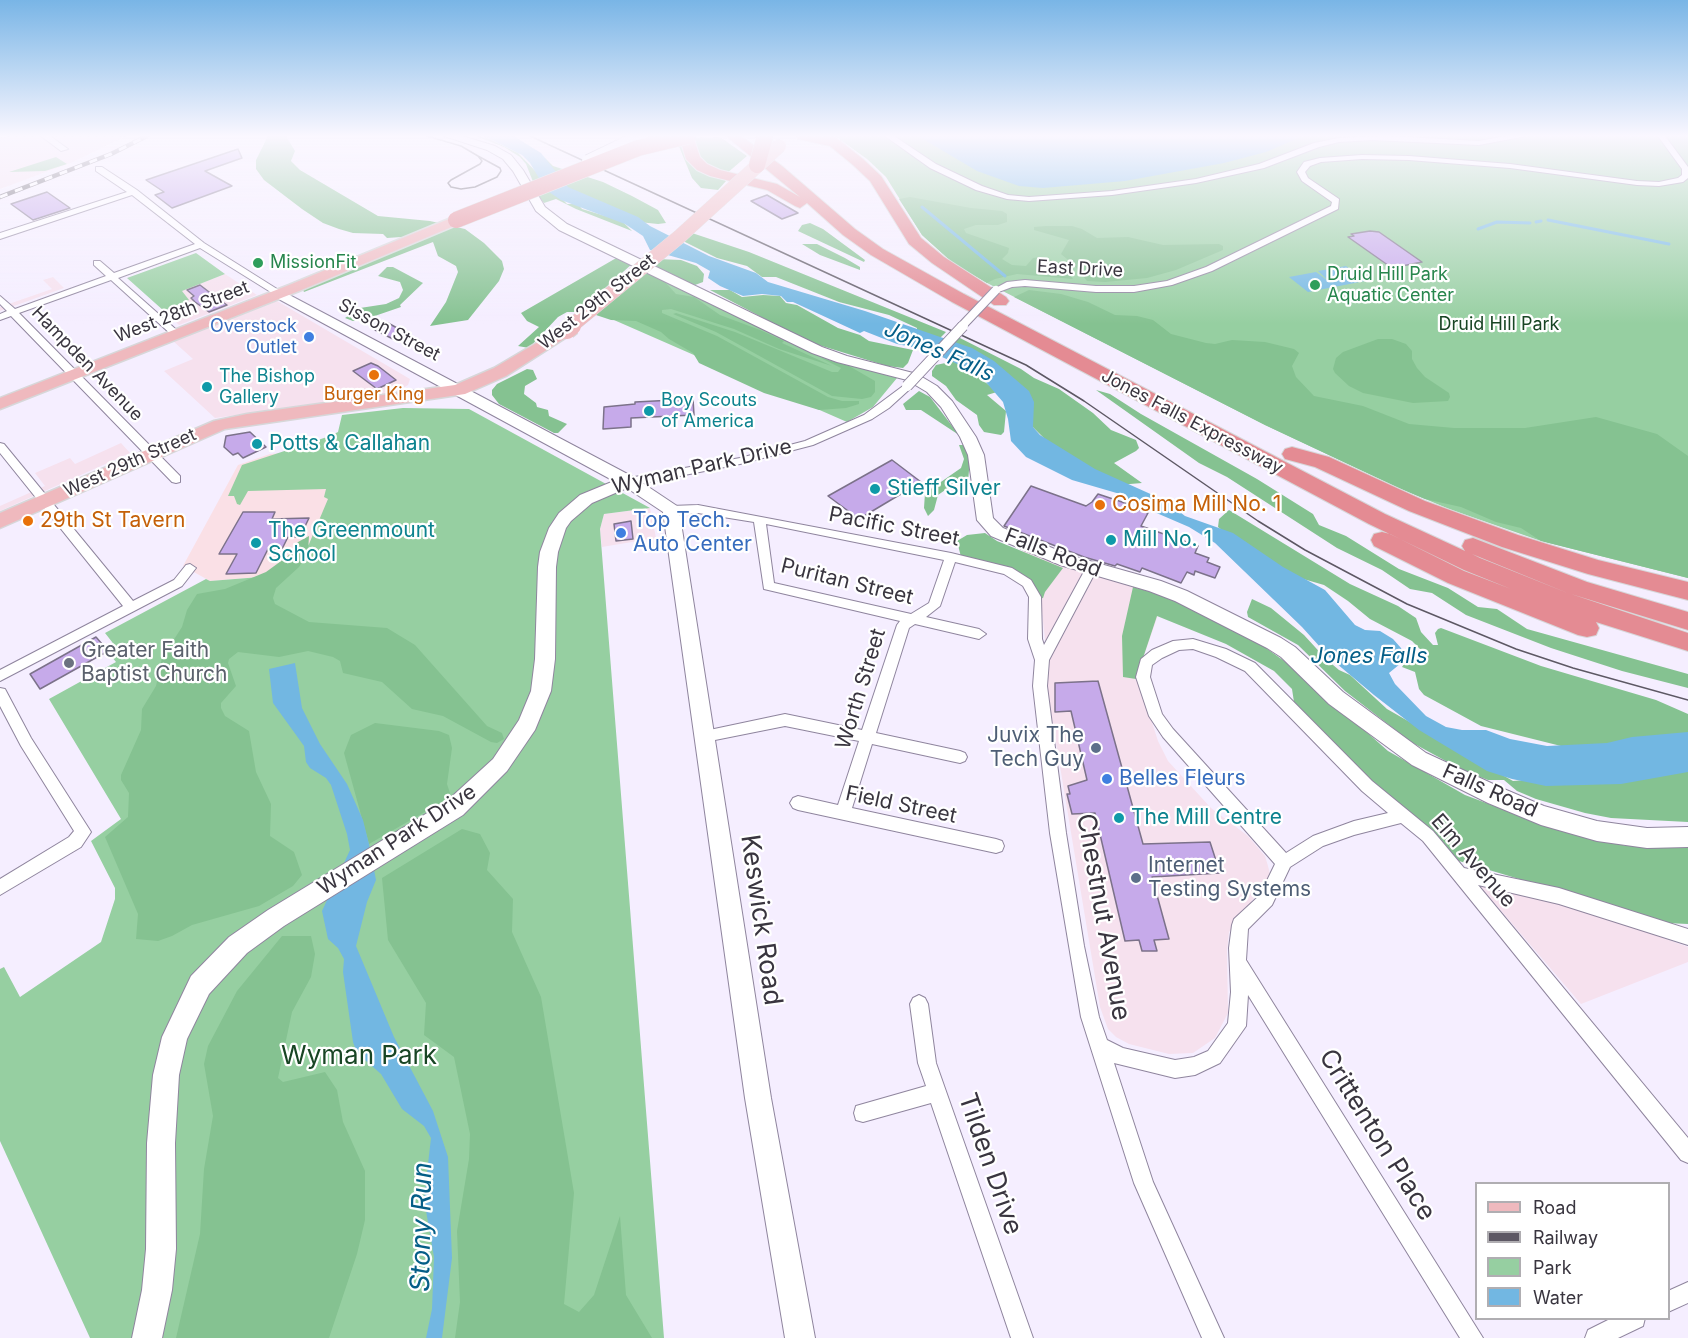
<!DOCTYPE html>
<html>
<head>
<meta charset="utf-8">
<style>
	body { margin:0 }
	#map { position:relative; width:1688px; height:1338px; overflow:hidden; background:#f5eeff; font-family:Inter,sans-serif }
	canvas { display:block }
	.legend { position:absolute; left:1475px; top:1182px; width:195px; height:138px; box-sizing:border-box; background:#fff; border:2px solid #b0aeb2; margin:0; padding:8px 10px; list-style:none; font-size:18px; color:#39353f }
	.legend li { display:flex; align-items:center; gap:12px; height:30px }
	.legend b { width:30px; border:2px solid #b0aeb2 }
</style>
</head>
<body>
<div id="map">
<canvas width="1688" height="1338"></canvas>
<ul class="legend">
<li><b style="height:8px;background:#efb9be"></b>Road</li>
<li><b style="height:8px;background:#5d5864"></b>Railway</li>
<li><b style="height:16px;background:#96cfa1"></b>Park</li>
<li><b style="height:16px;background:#72b7e2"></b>Water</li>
</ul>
</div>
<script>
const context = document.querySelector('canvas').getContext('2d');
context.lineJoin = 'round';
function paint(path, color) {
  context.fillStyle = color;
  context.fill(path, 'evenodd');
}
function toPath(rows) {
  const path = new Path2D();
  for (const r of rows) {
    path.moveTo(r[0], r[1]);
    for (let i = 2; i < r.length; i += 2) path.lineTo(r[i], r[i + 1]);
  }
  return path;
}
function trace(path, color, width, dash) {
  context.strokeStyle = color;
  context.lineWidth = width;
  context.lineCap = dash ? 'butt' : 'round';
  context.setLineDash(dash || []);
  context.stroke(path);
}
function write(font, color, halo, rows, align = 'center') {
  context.font = font + ' Inter,sans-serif';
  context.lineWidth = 4.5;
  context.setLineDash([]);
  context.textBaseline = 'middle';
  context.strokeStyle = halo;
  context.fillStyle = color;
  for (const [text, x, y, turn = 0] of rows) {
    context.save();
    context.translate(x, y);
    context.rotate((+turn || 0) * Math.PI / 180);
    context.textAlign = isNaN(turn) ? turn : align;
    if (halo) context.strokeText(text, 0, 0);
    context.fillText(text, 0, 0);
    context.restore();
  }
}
paint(toPath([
	[12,136,126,136,73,162,0,189,0,138],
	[225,274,257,295,179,325,164,311,188,300,181,291],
	[53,277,64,288,0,311,0,307,52,289,43,280],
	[277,301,410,379,408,385,395,393,215,418,164,371,193,359,173,341],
	[121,443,130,453,0,511,0,506,45,486,35,473,70,458,75,464],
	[650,508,656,538,602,547,600,529,604,514],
	[1024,550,1067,566,1165,595,1140,667,1146,704,1158,741,1168,761,1211,808,1248,836,1265,856,1268,866,1270,874,1265,883,1229,932,1227,951,1228,1013,1215,1038,1193,1053,1169,1054,1129,1044,1116,1037,1108,1029,1100,1007,1048,694,1048,666,1041,603,1012,570],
	[1490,883,1628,925,1688,947,1688,962,1581,1004,1479,885]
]), '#f6e1ee');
paint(toPath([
	[362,447,298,564,285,575,210,581,183,566,238,465,270,454]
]), '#fae0e6');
paint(toPath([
	[835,136,1688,136,1688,578,1541,541,1449,509,1399,488,1265,425,987,283,953,263,922,235,886,177,867,159],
	[196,253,225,274,182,291,189,300,164,311,127,278],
	[647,271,838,362,897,378,873,407,847,422,598,313],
	[403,408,469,409,650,508,604,514,600,529,664,1338,90,1338,0,1141,0,969,4,967,20,997,101,942,115,899,115,888,91,841,121,819,49,699,116,662,108,652,116,647,105,633,206,579,210,581,285,575,309,544,328,499,324,497,326,489,248,491,240,505,237,504,234,496,228,496,242,465,330,436,338,432,342,415]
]), '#96cfa1');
paint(toPath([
	[268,136,286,136,295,151,291,161,300,170,378,216,430,221,465,229,484,243,502,261,504,269,499,281,468,320,430,326,446,302,458,272,456,266,438,256,433,242,304,292,303,290,413,244,401,237,387,238,383,234,353,233,339,229,323,223,302,209,264,180,256,169,256,160],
	[476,136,487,138,518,153,567,204,578,204,582,209,622,221,632,231,576,209,556,199,544,203,539,197,526,164,520,157,504,147],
	[511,136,545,158,553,166,603,182,632,196,658,210,666,223,658,224,629,221,586,206],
	[683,136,689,157,726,181,718,190,701,188,692,178,678,144],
	[720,137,747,156,726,174,716,171,698,158,694,138],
	[56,157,67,164,45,171,9,172],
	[910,197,971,208,1002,211,1007,214,1007,222,998,225,976,225,964,229,966,233,1009,248,1008,253,1002,259,1012,265,1026,266,1033,258,1042,257,1061,263,1073,279,1017,274,995,279,987,283,953,263,922,235,899,199],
	[810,223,823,229,865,260,864,262,798,231,802,225],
	[1046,226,1072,226,1082,229,1097,238,1128,237,1163,245,1219,244,1223,246,1223,250,1176,270,1147,278,1105,282,1087,281,1073,264,1061,254,1069,240,1034,230,1034,227],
	[692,233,749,252,946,332,939,339,917,331,917,328,889,315,839,302,776,277,762,277,747,266,717,258,683,241],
	[802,244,817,244,845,258,860,267,860,270,820,255],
	[618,257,632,264,578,312,567,312,558,317,529,348,518,346,539,327,527,321,521,313],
	[657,259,681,260,697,266,704,274,703,282,695,285,689,284,649,264],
	[387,267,393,267,423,283,400,305,401,307,363,320,353,321,345,318,360,308,386,304,399,298,403,290,400,282,378,276],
	[643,269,664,281,676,294,694,297,720,315,760,330,784,341,782,343,832,366,779,349,734,329,671,309,662,310,662,313,717,336,828,397,842,401,859,401,859,404,846,408,819,410,764,393,699,363,693,353,669,339,661,332,636,321,611,320,593,314],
	[710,290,730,290,742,297,763,295,780,296,786,303,797,305,838,328,860,335,869,341,913,350,908,363,903,368,887,366,809,342],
	[1029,290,1061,294,1088,302,1115,315,1137,316,1153,320,1171,334,1206,343,1215,344,1232,340,1265,342,1294,349,1299,353,1292,366,1296,377,1314,396,1363,406,1409,424,1454,428,1525,428,1596,417,1657,434,1688,456,1688,578,1541,541,1521,528,1496,522,1461,507,1425,499,1399,488,1265,425,1014,297],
	[676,313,735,332,832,372,838,372,841,368,821,358,849,366,875,381,875,392,871,397,862,399,832,396,716,332,673,314],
	[958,337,1021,369,1034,378,1059,389,1093,413,1111,430,1136,440,1139,448,1136,451,1114,463,1142,483,1118,485,1052,446,950,345],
	[1378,339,1392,339,1406,344,1412,351,1412,359,1417,368,1425,377,1449,393,1450,397,1448,401,1413,403,1363,393,1349,386,1335,373,1333,369,1336,358,1343,352],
	[959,360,997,392,987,395,1006,411,1004,432,1001,435,984,432,979,425,977,415,956,400,946,386,932,376,932,371,936,365],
	[527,369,533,370,537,379,525,386,524,394,536,403,537,407,548,410,549,416,567,424,558,433,554,433,499,404,492,395,492,390,497,384],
	[1096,390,1110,394,1141,414,1257,479,1313,514,1319,525,1346,536,1399,569,1448,588,1478,607,1497,609,1527,629,1688,674,1688,688,1622,671,1551,648,1466,615,1432,593,1410,589,1382,570,1337,548,1227,477,1199,463],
	[919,391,930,397,959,435,921,410,906,410,903,404],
	[959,445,964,445,970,460,968,481,947,485,948,488,938,495,934,510,928,516,924,508,925,493,961,468,964,459],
	[1229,510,1350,584,1398,606,1416,618,1421,632,1433,645,1438,645,1435,633,1438,629,1441,628,1541,666,1656,700,1688,714,1688,736,1614,746,1561,746,1481,726,1424,695,1419,689,1415,672,1402,667,1404,664,1420,662,1422,660,1423,652,1412,641,1370,619,1348,601,1324,585,1293,576,1241,545,1218,527,1219,519],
	[985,533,997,541,1063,568,1045,592,1043,598,1039,599,1027,580,961,557,957,541,967,535],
	[309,536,308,552,299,567,276,588,273,598,275,604,309,622,387,628,415,645,487,726,502,733,504,739,497,743,491,742,443,716,412,709,382,682,343,673,340,661,333,657,308,651,279,657,238,652,229,659,228,663,236,686,221,703,221,708,225,716,249,731,256,772,271,804,270,836,294,852,302,875,293,886,259,906,192,925,172,936,158,941,136,939,138,914,105,837,128,817,129,793,121,780,121,775,141,730,142,709,156,686,162,658,182,627,187,610,197,594,225,589,266,572,288,556,298,542],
	[1133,587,1176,599,1259,643,1294,668,1388,751,1465,795,1558,830,1627,846,1688,845,1688,924,1666,923,1459,861,1371,781,1294,702,1292,689,1274,671,1226,644,1157,616,1136,679,1123,677,1122,636],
	[1252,599,1271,608,1304,635,1326,659,1339,670,1350,675,1387,709,1513,781,1540,779,1688,760,1688,822,1611,818,1585,813,1536,799,1517,791,1504,780,1488,780,1464,771,1411,742,1345,691,1298,645,1248,617,1247,612],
	[375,723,439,731,449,735,452,748,447,784,450,793,442,802,369,844,344,753,351,735],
	[462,829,480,834,490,853,487,870,513,899,512,932,541,997,574,1193,564,1304,579,1312,594,1295,620,1216,626,1295,652,1338,455,1338,460,1302,457,1231,469,1159,470,1134,454,1057,424,1035,426,1003,388,940,382,878],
	[282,936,311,936,315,954,311,977,292,1012,278,1078,283,1082,325,1072,337,1090,343,1122,365,1171,365,1220,357,1254,329,1338,176,1338,200,1234,204,1169,213,1116,204,1064,208,1046,237,991]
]), '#85c291');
paint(toPath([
	[484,136,514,136,520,140,541,153,568,187,638,217,650,226,709,256,756,273,768,282,865,311,972,348,994,361,1029,391,1034,402,1033,427,1040,435,1095,469,1166,501,1185,516,1233,533,1283,567,1325,590,1355,625,1365,630,1380,631,1393,639,1401,648,1403,654,1400,664,1389,673,1395,684,1426,716,1446,727,1462,730,1486,730,1510,739,1547,746,1607,743,1632,737,1688,732,1688,772,1621,784,1546,786,1512,779,1487,771,1419,730,1374,695,1330,658,1302,627,1215,543,1189,527,1138,505,1120,494,1072,480,1026,457,1011,441,1008,419,1003,402,984,380,968,369,927,350,897,344,864,331,860,333,793,302,787,302,781,296,762,294,743,296,720,286,708,278,710,271,696,263,650,250,643,236,625,224,561,200,546,190,530,163,522,155],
	[918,136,1303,136,1266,152,1224,163,1125,181,1043,188,1019,186,977,171],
	[1346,266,1365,281,1308,292,1289,277,1316,272,1331,283,1318,271],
	[295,663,302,708,320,744,347,784,363,820,369,844,376,880,367,902,356,946,394,1037,433,1111,448,1157,452,1258,442,1338,426,1338,432,1309,434,1257,424,1199,431,1138,424,1126,402,1109,381,1074,357,1053,353,1042,343,972,344,959,338,948,328,939,322,911,350,850,347,834,331,785,326,778,310,768,306,762,304,746,273,703,269,669]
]), '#72b7e2');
trace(toPath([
	[922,207,1005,276],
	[1548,220,1669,244],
	[1536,222,1541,221],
	[1478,229,1497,222,1530,223]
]), '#72b7e2', 3);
const building = toPath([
	[238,149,242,158,205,171,232,186,172,208,155,195,164,192,146,180,238,149],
	[47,192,70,208,33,220,11,204,47,192],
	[767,195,798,213,782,219,751,201,767,195],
	[1370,231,1379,232,1422,262,1392,268,1348,237,1354,236,1351,234,1370,231],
	[200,285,213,295,227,305,209,312,195,302,191,298,194,296,187,290,200,285],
	[388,323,410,335,397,341,375,330,388,323],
	[371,363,378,366,396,380,377,389,353,371,371,363],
	[693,399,694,415,631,418,631,427,603,429,604,407,635,404,635,402,693,399],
	[250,432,266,447,243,458,238,453,233,455,224,447,226,436,250,432],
	[892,460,921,482,859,519,828,496,892,460],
	[1031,486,1086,506,1092,502,1098,494,1131,505,1130,507,1148,513,1141,526,1198,546,1195,553,1209,558,1207,562,1220,567,1215,578,1195,571,1194,575,1187,572,1181,583,1142,568,1140,572,1117,564,1115,566,1084,557,1004,526,1031,486],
	[243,512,275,512,272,519,309,518,300,537,288,537,282,549,268,549,256,573,226,574,237,554,219,554,243,512],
	[631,521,633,539,616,541,614,524,631,521],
	[96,637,108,651,40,689,30,674,96,637],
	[1098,681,1143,844,1210,842,1220,873,1152,877,1169,939,1154,940,1157,951,1142,951,1139,940,1125,941,1095,813,1072,814,1067,794,1070,794,1068,786,1087,780,1071,711,1055,712,1055,683,1098,681]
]);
paint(building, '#c6aaea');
trace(building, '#7c728a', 1.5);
const street = toPath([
	[41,136,50,136,68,149,61,151,41,136],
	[885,136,894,136,936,164,982,186,1008,195,1029,197,1112,191,1196,179,1259,164,1314,143,1339,138,1386,136,1479,141,1506,136,1526,136,1479,145,1372,140,1339,142,1319,147,1264,168,1196,183,1112,195,1029,201,1007,199,976,190,930,168,885,136],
	[1658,136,1665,136,1688,167,1688,178,1683,182,1659,186,1637,185,1510,168,1409,160,1362,159,1321,162,1310,166,1305,172,1308,178,1339,199,1338,209,1212,271,1172,285,1134,292,1096,292,1025,286,1012,287,996,293,992,290,1007,282,1025,280,1096,286,1134,286,1167,281,1206,267,1331,206,1332,202,1302,181,1297,172,1304,162,1320,158,1362,155,1409,156,1510,164,1637,181,1659,182,1678,178,1682,175,1682,169,1658,136],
	[96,167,102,167,137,190,204,243,285,294,277,296,200,248,118,278,180,333,180,337,174,337,111,280,19,313,180,476,180,482,176,483,172,482,11,316,0,320,0,314,7,311,0,304,0,296,15,309,106,276,94,265,94,261,100,261,114,273,195,244,132,195,0,239,0,233,127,192,96,171,96,167],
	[907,383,911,384,911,388,889,408,872,419,813,445,740,464,629,486,623,482,629,478,740,458,805,441,864,415,907,383],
	[0,443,4,444,133,601,174,580,186,565,190,564,196,568,182,586,0,681,0,670,123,606,0,453,0,443],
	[698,505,951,553,1012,568,1031,580,1041,597,1042,639,1044,645,1087,566,1095,566,1097,569,1049,660,1047,686,1066,833,1084,946,1099,1017,1107,1040,1123,1048,1175,1060,1194,1057,1208,1051,1228,1023,1231,992,1229,948,1232,925,1234,919,1260,895,1275,864,1163,737,1149,716,1136,677,1141,659,1152,650,1173,641,1193,639,1226,649,1255,663,1372,781,1433,831,1464,868,1559,888,1688,929,1688,945,1559,904,1478,885,1688,1138,1688,1163,1681,1160,1423,841,1401,823,1354,835,1323,846,1290,867,1272,905,1248,929,1246,960,1483,1338,1460,1338,1248,995,1246,1026,1220,1063,1195,1075,1175,1078,1114,1063,1153,1182,1224,1338,1202,1338,1134,1183,1081,1017,1050,833,1033,686,1035,660,1028,639,1029,597,1023,586,1004,574,955,562,940,606,926,617,979,629,986,634,979,639,915,624,909,628,876,733,960,751,965,753,967,757,965,761,960,763,872,744,852,808,996,839,1002,841,1004,846,1002,851,996,853,798,810,793,808,790,803,793,798,798,796,838,805,859,741,785,726,705,742,700,740,698,736,700,732,785,714,862,730,897,625,900,621,764,589,754,522,698,513,671,514,665,510,671,506,698,505],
	[766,524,944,560,929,603,911,614,774,583,766,524],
	[1193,649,1216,657,1245,671,1362,791,1388,813,1354,821,1313,836,1286,853,1173,729,1162,714,1150,677,1152,665,1162,658,1179,650,1193,649],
	[0,688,5,689,31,738,91,832,81,847,0,895,0,879,69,837,74,831,21,746,0,706,0,688],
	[919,995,925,998,928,1004,936,1063,1033,1338,1011,1338,931,1103,863,1122,856,1120,854,1113,856,1106,926,1086,918,1063,910,1004,913,998,919,995],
	[1688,1282,1688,1303,1668,1312,1668,1291,1688,1282],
	[1612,1318,1645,1318,1643,1326,1618,1338,1585,1338,1588,1330,1612,1318]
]);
const secondary = toPath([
	[444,136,462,136,495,146,511,155,523,170,545,207,567,224,822,347,847,356,917,374,937,386,952,401,976,437,984,455,993,518,1003,528,1072,556,1161,581,1187,591,1281,638,1295,647,1343,692,1426,753,1504,789,1544,806,1597,821,1647,828,1688,827,1688,847,1647,848,1597,841,1541,825,1488,803,1412,765,1329,704,1281,657,1267,648,1175,601,1149,591,1060,565,991,536,977,520,968,455,960,437,941,407,927,392,907,380,837,362,812,353,559,230,536,211,513,171,503,159,487,150,444,136],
	[280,290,635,478,677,506,679,510,771,1098,815,1338,785,1338,745,1098,663,512,627,488,592,503,571,521,566,528,558,552,556,567,555,659,551,691,535,730,507,771,463,815,284,926,247,953,209,994,187,1039,179,1075,175,1143,176,1249,172,1290,162,1338,132,1338,142,1290,146,1249,147,1143,153,1075,162,1037,191,976,229,937,268,910,447,801,493,759,519,720,531,691,535,659,538,567,540,552,549,528,559,513,580,495,614,481,275,297,273,294,275,291,280,290]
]);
const primary = toPath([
	[456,216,461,217,463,220,461,223,299,291,0,409,0,398,289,285,456,216],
	[567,325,575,330,573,333,506,376,465,394,225,429,0,528,0,513,214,421,247,414,455,385,494,368,567,325]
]);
const highway = toPath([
	[679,136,693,136,700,157,707,164,720,170,777,184,800,197,726,136,741,136,782,166,855,229,883,249,964,294,1385,514,1465,551,1462,546,1465,540,1473,538,1587,582,1688,612,1688,630,1571,594,1688,633,1688,651,1596,622,1599,628,1596,635,1587,637,1578,635,1448,583,1374,546,1371,540,1374,534,1382,532,1390,534,1464,571,1511,589,1464,570,1369,524,952,302,871,255,843,235,807,203,800,208,795,206,767,190,710,176,697,170,686,159,679,136],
	[1472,554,1570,594,1480,558,1472,554],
	[797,136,834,136,863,159,881,176,921,238,944,257,1006,297,1009,301,1006,305,994,305,932,263,909,244,870,181,853,165,830,146,798,139,797,136],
	[1292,447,1329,457,1425,501,1518,535,1598,560,1688,582,1688,600,1588,574,1502,547,1409,511,1315,467,1285,459,1282,454,1285,449,1292,447]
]);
trace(street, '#8f859e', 2);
trace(secondary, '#8f859e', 2);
trace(primary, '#d7d7d9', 3);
trace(highway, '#d7d7d9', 2);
paint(street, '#fff');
paint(secondary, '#fff');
paint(primary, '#efb9be');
paint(highway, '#e48b93');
trace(toPath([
	[427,136,461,146,478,156],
	[530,136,1026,365,1084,401,1258,521,1305,550,1407,604,1516,649,1573,668,1688,700],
	[478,156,500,168,501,171,497,177,475,187,461,189,451,187,448,183,451,180,480,164,482,161,478,156]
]), '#5d5864', 1.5);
const rail = toPath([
	[0,197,111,154,147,136]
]);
trace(rail, '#5d5864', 4.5);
trace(rail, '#fff', 3, [8]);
const streetBridgeFar1 = toPath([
	[961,327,996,290]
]);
const streetBridge = toPath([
	[907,386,963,326]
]);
const secondaryBridge = toPath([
	[588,161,640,136]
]);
const primaryBridgeFar1 = toPath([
	[570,327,679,237,779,146]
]);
const primaryBridge = toPath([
	[567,330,572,326]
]);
const highwayBridge = toPath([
	[757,165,765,136],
	[456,220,638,148,688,136]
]);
trace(streetBridgeFar1, '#8f859e', 10, []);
trace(streetBridge, '#8f859e', 12, []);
trace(secondaryBridge, '#8f859e', 14, []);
trace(primaryBridgeFar1, '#d7d7d9', 15, []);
trace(primaryBridge, '#d7d7d9', 20, []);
trace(highwayBridge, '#d7d7d9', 17, []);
trace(streetBridgeFar1, '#fff', 8);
trace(streetBridge, '#fff', 10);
trace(secondaryBridge, '#fff', 12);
trace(primaryBridgeFar1, '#efb9be', 14);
trace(primaryBridge, '#efb9be', 18);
trace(highwayBridge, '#e48b93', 16);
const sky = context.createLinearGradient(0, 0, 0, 324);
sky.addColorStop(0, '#79b5e6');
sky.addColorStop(0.42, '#faf7ff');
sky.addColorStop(1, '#faf7ff00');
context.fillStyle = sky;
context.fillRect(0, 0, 1688, 324);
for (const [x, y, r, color] of [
	[258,263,6,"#2e9e5b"],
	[1315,285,6,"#2e9e5b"],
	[309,337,6,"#3f7fe0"],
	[374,375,6,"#e8710a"],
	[207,387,6,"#0f9aa8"],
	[649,411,6,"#0f9aa8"],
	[257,444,6,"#0f9aa8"],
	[875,489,6,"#0f9aa8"],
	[1100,505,6,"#e8710a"],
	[28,521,6,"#e8710a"],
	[621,533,6,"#3f7fe0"],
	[1111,540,6,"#0f9aa8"],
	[256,543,6,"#0f9aa8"],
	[69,663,6,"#6b7280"],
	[1096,748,6,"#5c6f8a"],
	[1107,779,6,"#3f7fe0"],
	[1119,818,6,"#0f9aa8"],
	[1136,878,6,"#5c6f8a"]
]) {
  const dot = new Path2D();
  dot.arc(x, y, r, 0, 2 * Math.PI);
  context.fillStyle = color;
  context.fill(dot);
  trace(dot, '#fff', 2);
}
write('18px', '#27864d', '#fff', [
	["MissionFit",270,263],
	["Druid Hill Park",1327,275],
	["Aquatic Center",1327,296]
], 'left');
write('18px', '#39353f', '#fff', [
	["East Drive",1080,269,3],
	["West 29th Street",597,302,-38],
	["West 28th Street",182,312,-21],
	["Sisson Street",389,330,28],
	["Hampden Avenue",87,364,46],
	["Jones Falls Expressway",1192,422,28],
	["West 29th Street",130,463,-24]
]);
write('18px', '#184524', '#fff', [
	["Druid Hill Park",1499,325]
]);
write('18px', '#366cbe', '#fff', [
	["Overstock",297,327],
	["Outlet",297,348]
], 'right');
write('18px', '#0d838f', '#fff', [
	["The Bishop",219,377],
	["Gallery",219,398],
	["Boy Scouts",661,401],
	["of America",661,422]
], 'left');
write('18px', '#c56008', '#fff', [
	["Burger King",374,395]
]);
write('21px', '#0d838f', '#fff', [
	["Potts & Callahan",269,444],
	["Stieff Silver",887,489],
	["The Greenmount",268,531],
	["School",268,555],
	["Mill No. 1",1123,540],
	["The Mill Centre",1131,818]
], 'left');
write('21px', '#39353f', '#fff', [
	["Wyman Park Drive",702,467,-13],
	["Pacific Street",894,527,11],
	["Falls Road",1053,553,21],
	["Puritan Street",847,582,14],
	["Worth Street",861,689,-73],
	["Falls Road",1490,791,24],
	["Field Street",901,805,12],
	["Wyman Park Drive",397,840,-33],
	["Elm Avenue",1473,861,49]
]);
write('21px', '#c56008', '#fff', [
	["Cosima Mill No. 1",1112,505],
	["29th St Tavern",40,521]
], 'left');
write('21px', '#366cbe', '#fff', [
	["Top Tech.",633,521],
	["Auto Center",633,545],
	["Belles Fleurs",1119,779]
], 'left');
write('21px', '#5b616d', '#fff', [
	["Greater Faith",81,651],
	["Baptist Church",81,675]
], 'left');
write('21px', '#4e5e75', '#fff', [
	["Juvix The",1084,736],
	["Tech Guy",1084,760],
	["Internet",1148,866,"left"],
	["Testing Systems",1148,890,"left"]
], 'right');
write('italic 22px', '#045e87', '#fff', [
	["Jones Falls",939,352,24],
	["Jones Falls",1369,656]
]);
write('26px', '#39353f', '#fff', [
	["Chestnut Avenue",1103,917,80],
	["Keswick Road",761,920,82],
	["Crittenton Place",1377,1135,58],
	["Tilden Drive",990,1164,71]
]);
write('26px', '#184524', '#fff', [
	["Wyman Park",359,1056]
]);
write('italic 27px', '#045e87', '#fff', [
	["Stony Run",422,1227,-89]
]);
</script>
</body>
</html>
